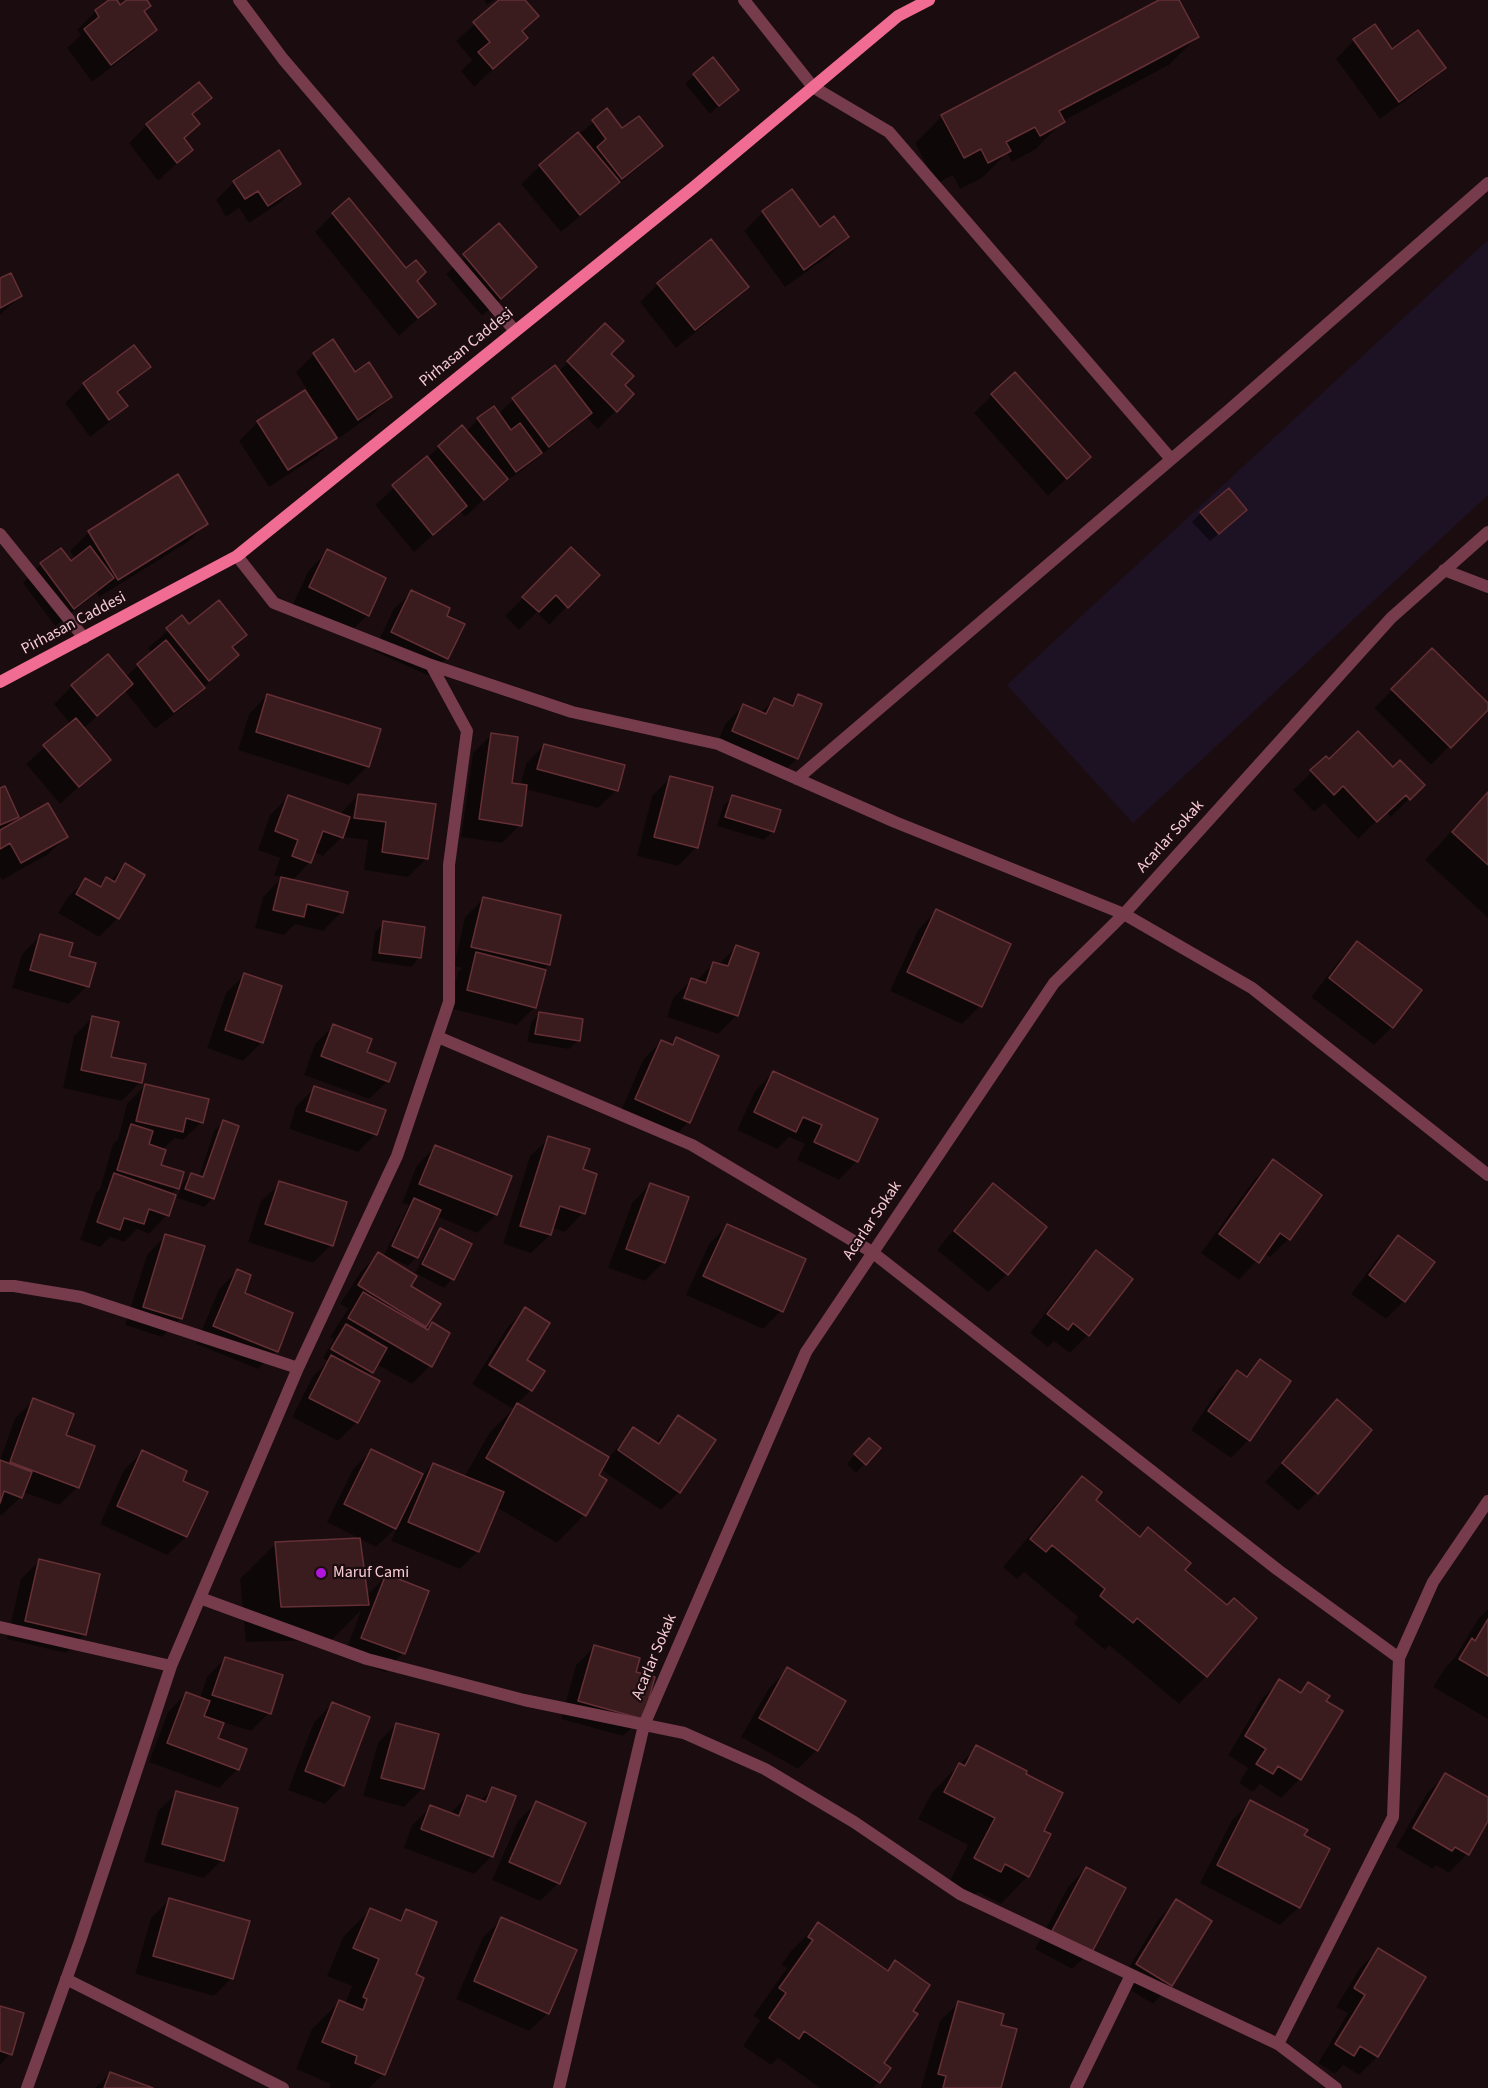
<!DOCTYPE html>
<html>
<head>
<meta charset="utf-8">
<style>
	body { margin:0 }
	canvas { display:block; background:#1b0d0f }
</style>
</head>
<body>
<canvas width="1488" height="2088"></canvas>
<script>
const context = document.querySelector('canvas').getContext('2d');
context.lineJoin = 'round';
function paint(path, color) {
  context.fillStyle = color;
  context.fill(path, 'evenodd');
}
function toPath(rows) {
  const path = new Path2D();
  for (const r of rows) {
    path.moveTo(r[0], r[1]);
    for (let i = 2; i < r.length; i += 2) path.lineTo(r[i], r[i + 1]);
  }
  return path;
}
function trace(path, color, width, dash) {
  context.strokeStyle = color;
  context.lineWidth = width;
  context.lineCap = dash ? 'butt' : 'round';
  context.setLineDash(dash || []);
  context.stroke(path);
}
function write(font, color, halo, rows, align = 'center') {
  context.font = font + ' "Source Sans 3",sans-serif';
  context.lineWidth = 4.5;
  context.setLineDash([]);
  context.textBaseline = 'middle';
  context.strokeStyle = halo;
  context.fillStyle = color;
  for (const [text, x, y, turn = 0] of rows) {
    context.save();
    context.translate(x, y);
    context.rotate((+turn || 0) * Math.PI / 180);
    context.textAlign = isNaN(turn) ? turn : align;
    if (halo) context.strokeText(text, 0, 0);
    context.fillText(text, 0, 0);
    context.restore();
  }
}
paint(toPath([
	[1488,240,1488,495,1133,823,1007,685]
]), '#1d1124');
paint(toPath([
	[111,0,115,0,120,7,129,0,145,0,149,6,143,12,155,29,137,48,92,82,67,48,81,35,77,30,96,11],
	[484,0,494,0,487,5],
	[501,0,523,0,537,16,521,32,526,38,474,87,461,71,472,60,456,41],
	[1163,0,1177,0,1197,37,1169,65,1063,121,1036,149,1012,162,1008,154,1004,156,982,178,960,189,953,175,936,184,915,143,942,116],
	[1354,40,1392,51,1444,68,1425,86,1380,119,1336,59],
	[694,75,737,90,710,114,685,84],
	[210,98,192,116,198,124,183,139,191,150,158,181,129,143,147,125],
	[607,111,622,130,661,146,643,164,561,232,521,184,540,166],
	[234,182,299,184,281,202,249,223,239,208,226,217,216,200],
	[792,191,819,229,847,237,829,256,785,287,744,231,763,212],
	[333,214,415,281,434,304,399,336,315,232],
	[499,225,517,285,482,316,446,274],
	[0,280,21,296,0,315],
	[658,284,747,287,729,305,676,348,640,302],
	[605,325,609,354,623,385,632,394,598,429,586,417,572,431,521,471,496,488,465,517,460,511,414,552,375,505,439,447,466,432,478,419,498,414,513,400,554,367,558,372],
	[134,347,149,366,117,395,126,406,107,424,90,437,65,403,84,384],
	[314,354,354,374,390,397,372,415,339,438,325,417,322,418,335,438,317,456,269,487,239,441,258,422,307,390,296,372],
	[992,395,1089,457,1048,496,974,413],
	[177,476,206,524,188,542,99,597,97,593,55,626,23,583,41,564,70,563,75,559,70,551,89,532],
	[1201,513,1236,519,1210,541,1192,522],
	[571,549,598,575,549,625,537,612,519,630,505,616],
	[328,551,368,615,349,633,292,606,309,570],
	[411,592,445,617,447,658,429,676,374,651,393,610],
	[182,618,189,626,245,634,231,648,237,655,185,706,155,729,125,691,83,729,109,760,60,804,26,764,70,724,54,704,72,686,125,677,153,653,148,648],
	[1432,650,1488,707,1431,765,1374,708],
	[267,695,368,766,349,785,238,750,249,714],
	[798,696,797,758,779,777,715,749,725,724,743,706,760,713,774,700,788,706],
	[492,734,510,785,520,786,526,764,544,745,617,790,598,808,525,789,520,825,502,843,461,837,473,753],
	[1326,758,1329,761,1392,769,1423,785,1391,817,1386,812,1358,839,1324,803,1314,812,1293,790],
	[670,778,712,788,696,848,678,866,637,856,652,796],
	[0,790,17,816,6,827,66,837,47,855,2,880,0,877,0,832,2,831,0,829],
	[1488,791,1488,918,1425,860],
	[358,795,427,858,408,877,364,870,368,840,342,837,323,856,314,852,310,862,292,881,342,912,323,931,295,924,284,935,255,928,263,897,282,877,274,875,280,858,258,850,270,815,288,797,339,815],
	[732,797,773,831,764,840,717,826,723,806],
	[125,865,143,875,118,918,99,937,58,913,67,898,86,879,98,887,106,879,110,881],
	[483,899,559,916,548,965,542,971,535,1007,517,1025,449,1008,458,972,462,968,454,966,465,917],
	[936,911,980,1006,962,1024,890,991,918,930],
	[384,923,419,958,411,967,371,961,375,932],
	[41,935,67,957,87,986,69,1004,12,988,22,954],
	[1357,943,1392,1027,1374,1045,1311,997,1339,961],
	[736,947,737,1015,718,1034,667,1017,673,998,691,980,696,981,713,964,718,965],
	[683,996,728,1011,728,1014,682,999],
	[244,975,262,1042,243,1061,207,1048,226,993],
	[539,1013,578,1041,569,1049,527,1042,531,1022],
	[92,1018,110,1058,140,1082,122,1101,63,1088,74,1036],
	[333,1026,365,1053,388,1081,369,1099,304,1075,315,1044],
	[676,1039,689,1122,670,1140,618,1118,643,1060,661,1041,670,1045],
	[773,1073,857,1161,839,1180,797,1160,805,1144,789,1137,777,1149,737,1130,755,1091],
	[145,1085,202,1122,183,1140,175,1138,162,1150,159,1166,177,1188,171,1195,167,1215,149,1234,137,1229,124,1242,110,1237,100,1247,80,1240,96,1193,100,1189,113,1144,118,1139,127,1104],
	[315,1088,376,1134,358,1152,289,1129,296,1106],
	[223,1122,213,1198,204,1207,177,1198,183,1183,191,1174,199,1177,214,1131],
	[549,1138,583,1213,565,1232,552,1228,550,1235,531,1253,503,1244,530,1156],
	[435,1147,510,1177,496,1215,477,1233,436,1216,417,1257,408,1266,384,1255,409,1205,402,1203,417,1165],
	[1273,1161,1289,1239,1270,1257,1264,1253,1239,1280,1201,1253,1254,1180],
	[280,1183,331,1245,313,1263,248,1242,261,1201],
	[650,1184,664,1262,645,1281,608,1268,632,1203],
	[993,1185,1007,1274,988,1292,937,1250,974,1204],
	[727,1225,781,1311,763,1329,686,1295,709,1244],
	[441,1230,470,1245,452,1279,444,1288,415,1273,432,1239],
	[165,1236,181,1318,162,1337,125,1325,147,1255],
	[1398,1237,1404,1301,1386,1319,1351,1294,1380,1255],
	[1096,1252,1088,1335,1070,1353,1054,1341,1048,1347,1030,1333,1078,1270],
	[378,1254,409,1286,439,1304,423,1329,426,1330,432,1324,430,1366,412,1384,376,1364,368,1376,378,1381,356,1423,338,1441,292,1417,313,1376,328,1361,323,1358,334,1339,330,1337,348,1309,340,1304,360,1273],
	[237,1271,243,1294,277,1351,258,1369,196,1344,219,1289],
	[525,1309,525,1360,543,1371,531,1390,517,1404,608,1458,634,1429,655,1443,678,1417,679,1492,661,1510,600,1469,597,1475,605,1480,584,1515,557,1543,496,1507,478,1551,460,1569,391,1541,397,1527,376,1547,327,1522,353,1469,371,1451,422,1476,433,1464,464,1477,490,1432,513,1409,472,1384,507,1328],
	[1260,1361,1249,1440,1231,1458,1191,1430,1218,1390,1237,1372,1244,1377],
	[34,1400,65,1436,78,1487,59,1505,23,1492,21,1497,2,1515,0,1515,0,1460,15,1418],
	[1337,1402,1317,1493,1298,1511,1265,1482],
	[860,1448,879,1448,856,1473,847,1464],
	[142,1452,181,1481,206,1493,186,1537,167,1555,100,1524,124,1470],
	[1082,1478,1093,1500,1139,1538,1183,1571,1206,1676,1179,1704,1109,1645,1105,1650,1074,1624,1078,1617,1024,1572,1017,1579,1003,1567,1055,1505],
	[276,1543,366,1596,386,1576,403,1653,385,1672,344,1656,361,1610,332,1640,246,1642,240,1579],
	[39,1561,85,1634,66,1653,7,1639,21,1579],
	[1488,1609,1488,1719,1433,1687,1445,1668,1456,1656,1478,1619],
	[594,1647,634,1673,642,1718,623,1736,561,1719,576,1665],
	[225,1658,269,1713,251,1731,222,1722,216,1739,238,1769,219,1788,149,1762,168,1712,186,1693,200,1698,207,1677],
	[788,1669,844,1702,816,1751,798,1769,741,1737,769,1688],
	[1279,1681,1299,1693,1308,1684,1324,1702,1341,1712,1300,1779,1281,1798,1260,1784,1253,1792,1239,1783,1248,1768,1228,1755,1261,1700],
	[332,1704,343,1785,325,1804,288,1790,314,1722],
	[396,1724,423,1788,404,1807,363,1796,378,1743],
	[977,1747,1024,1774,1042,1831,1028,1876,1001,1904,978,1892,972,1898,948,1885,968,1845,918,1819,932,1792],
	[1446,1775,1488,1799,1488,1818,1467,1854,1449,1873,1436,1865,1433,1869,1396,1847,1427,1793],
	[492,1789,492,1856,474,1874,404,1848,412,1825,431,1807,450,1814,467,1796,480,1801],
	[177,1793,222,1860,204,1878,144,1862,158,1811],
	[1251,1802,1302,1836,1299,1907,1280,1925,1200,1883,1232,1820],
	[536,1803,559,1883,540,1901,492,1880,518,1821],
	[1086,1868,1091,1951,1072,1969,1035,1949,1068,1887],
	[169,1900,232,1978,214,1996,135,1974,151,1918],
	[1176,1901,1171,1985,1153,2004,1119,1983,1158,1920],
	[370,1910,397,1921,406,1911,414,1975,384,2074,369,2088,329,2088,331,2084,296,2069,312,2029,339,2002,345,2004,352,1986,327,1976,343,1937],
	[502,1919,548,2013,529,2031,456,1999,483,1937],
	[818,1924,886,1972,896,1962,911,2011,882,2063,889,2068,873,2088,820,2088,778,2058,771,2065,743,2046,760,2020,753,2016,787,1968,781,1965,791,1951],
	[1378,1950,1424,1978,1377,2057,1359,2075,1343,2065,1335,2074,1318,2063,1348,2013,1336,2007,1360,1968],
	[958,2003,1000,2026,999,2088,921,2088,940,2021],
	[0,2007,10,2054,0,2065],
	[110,2073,149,2088,95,2088]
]), '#0007');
const building = toPath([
	[109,0,117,0,120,5,127,0,147,0,151,6,144,11,157,30,111,65,84,29,99,17,95,10,109,0],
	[499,0,525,0,539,16,522,31,528,38,493,69,478,52,490,42,473,22,499,0],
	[1159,0,1179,0,1199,37,1059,111,1065,122,1040,136,1035,127,1006,142,1011,151,988,163,981,149,964,158,941,115,1159,0],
	[1375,24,1392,49,1418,30,1446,68,1399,102,1353,39,1375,24],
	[713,57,739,90,719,106,693,74,713,57],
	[199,82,212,98,192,114,200,124,184,138,193,150,177,163,146,124,199,82],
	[607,108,622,128,639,116,663,146,622,179,597,147,606,139,592,120,607,108],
	[578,132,620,182,580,215,539,165,578,132],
	[279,150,301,184,268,206,258,191,245,199,233,181,279,150],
	[792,189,820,227,834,216,849,237,804,270,762,211,792,189],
	[349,198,406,268,416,260,426,272,417,281,436,304,418,318,332,213,349,198],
	[499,223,537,267,501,299,463,254,499,223],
	[711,239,749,287,695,330,657,283,711,239],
	[11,273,22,296,0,308,0,278,11,273],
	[605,323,624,341,611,354,634,376,625,385,634,394,617,412,567,361,605,323],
	[333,339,355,372,369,362,392,397,358,420,313,353,333,339],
	[134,345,151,367,117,392,128,406,109,420,83,383,134,345],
	[555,365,592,413,549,447,512,398,555,365],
	[1015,372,1091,457,1067,479,991,394,1015,372],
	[305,390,337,438,288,470,257,421,305,390],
	[494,406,511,430,520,423,542,453,516,472,477,418,494,406],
	[462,425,508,479,484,500,438,446,462,425],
	[427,456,467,506,433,535,392,485,427,456],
	[178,474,208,524,118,580,88,531,178,474],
	[1229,488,1247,510,1219,534,1200,512,1229,488],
	[90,546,114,578,74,609,40,563,61,548,71,561,90,546],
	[571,547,600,575,568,608,556,595,539,612,522,597,571,547],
	[327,549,386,578,369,616,309,587,327,549],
	[411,590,450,608,447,616,465,624,448,659,391,632,411,590],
	[219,600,247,635,232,647,239,655,209,681,166,628,182,615,189,624,219,600],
	[166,640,205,688,174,712,137,664,166,640],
	[1432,648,1488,703,1488,710,1451,748,1391,689,1432,648],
	[108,654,133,684,97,716,71,685,108,654],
	[267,694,381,729,369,767,256,732,267,694],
	[798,694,822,704,798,759,732,731,743,704,766,714,774,698,793,706,798,694],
	[76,718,111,760,79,787,43,745,76,718],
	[1358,731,1393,767,1400,760,1425,785,1410,800,1406,795,1377,822,1343,786,1334,795,1310,770,1326,756,1329,759,1358,731],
	[491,733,518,737,512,783,527,785,522,826,479,819,491,733],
	[544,744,625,765,618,791,537,769,544,744],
	[670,776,713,787,698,848,654,837,670,776],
	[5,786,19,817,0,825,0,788,5,786],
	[1488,792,1488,865,1452,832,1488,792],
	[358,794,436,804,428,859,382,852,386,822,354,818,358,794],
	[288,795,350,817,343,838,323,831,311,863,292,856,298,840,275,831,288,795],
	[732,795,781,810,774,832,725,817,732,795],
	[48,803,68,837,21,863,10,843,0,849,0,830,48,803],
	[125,863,145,875,119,919,76,894,85,878,101,887,106,877,115,882,125,863],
	[281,877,348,892,343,913,307,904,304,917,273,910,281,877],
	[483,897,561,915,550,965,471,947,483,897],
	[936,909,1011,944,982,1007,907,972,936,909],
	[383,921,425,927,421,958,379,953,383,921],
	[40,934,73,943,69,956,96,963,89,987,30,970,40,934],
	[1357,941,1422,990,1393,1028,1329,978,1357,941],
	[736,945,759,953,738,1016,684,998,691,978,706,983,713,962,728,966,736,945],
	[476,952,546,970,536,1008,467,990,476,952],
	[244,973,282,986,263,1043,225,1030,244,973],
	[539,1012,583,1019,580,1041,535,1034,539,1012],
	[92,1016,119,1022,111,1057,146,1064,142,1083,81,1070,92,1016],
	[333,1024,372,1039,367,1052,396,1063,389,1082,321,1056,333,1024],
	[676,1037,719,1056,690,1123,635,1099,661,1040,673,1045,676,1037],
	[773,1071,878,1119,858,1162,814,1142,822,1125,803,1117,796,1132,754,1112,773,1071],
	[145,1084,209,1099,203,1123,186,1118,183,1132,136,1121,145,1084],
	[314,1086,386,1110,377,1135,306,1111,314,1086],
	[223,1120,239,1126,214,1199,185,1189,191,1173,203,1177,223,1120],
	[131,1124,153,1131,149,1144,166,1150,161,1165,184,1172,179,1189,117,1170,131,1124],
	[548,1136,590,1149,583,1169,597,1174,585,1214,560,1206,551,1235,520,1226,548,1136],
	[435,1145,512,1176,497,1215,419,1184,435,1145],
	[1273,1159,1322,1195,1290,1240,1280,1233,1259,1263,1219,1234,1273,1159],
	[114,1173,176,1195,169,1216,149,1209,144,1224,124,1218,120,1230,97,1222,114,1173],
	[279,1181,347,1202,333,1246,265,1224,279,1181],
	[650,1183,689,1197,665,1263,626,1249,650,1183],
	[993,1183,1047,1227,1008,1275,954,1231,993,1183],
	[414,1198,441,1210,418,1258,392,1246,414,1198],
	[727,1224,806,1259,783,1312,703,1276,727,1224],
	[440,1228,472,1244,454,1280,422,1264,440,1228],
	[165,1234,205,1246,182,1319,143,1307,165,1234],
	[1398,1235,1435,1262,1405,1302,1369,1275,1398,1235],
	[1096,1250,1133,1279,1089,1336,1073,1323,1068,1330,1047,1314,1096,1250],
	[378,1252,417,1276,411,1286,441,1304,426,1327,358,1285,378,1252],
	[237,1269,251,1275,245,1293,293,1313,278,1352,213,1326,237,1269],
	[363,1292,428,1330,432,1322,450,1333,432,1367,348,1318,363,1292],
	[525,1307,550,1323,527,1360,545,1371,532,1391,489,1365,525,1307],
	[346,1324,387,1348,373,1373,331,1349,346,1324],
	[331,1355,380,1381,358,1423,309,1398,331,1355],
	[1260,1359,1291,1381,1250,1441,1208,1411,1237,1370,1247,1377,1260,1359],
	[33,1398,74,1414,66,1435,95,1446,79,1488,10,1462,33,1398],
	[1337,1399,1372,1430,1318,1494,1282,1463,1337,1399],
	[517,1403,609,1457,599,1475,607,1480,586,1516,486,1458,517,1403],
	[678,1415,716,1440,680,1493,618,1450,633,1427,659,1444,678,1415],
	[869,1438,881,1448,866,1465,854,1454,869,1438],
	[371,1449,423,1474,396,1529,344,1504,371,1449],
	[142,1450,187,1471,183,1481,208,1492,187,1537,117,1506,142,1450],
	[0,1460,32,1472,22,1498,4,1491,0,1503,0,1460],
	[433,1463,504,1492,479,1552,408,1522,433,1463],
	[1082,1476,1102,1492,1096,1500,1140,1537,1148,1527,1191,1563,1185,1570,1227,1605,1234,1598,1257,1618,1207,1677,1137,1618,1133,1623,1100,1596,1105,1589,1052,1545,1046,1552,1030,1539,1082,1476],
	[360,1538,369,1605,281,1607,275,1542,360,1538],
	[39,1559,100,1574,86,1635,25,1621,39,1559],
	[386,1574,429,1591,405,1654,361,1638,386,1574],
	[1488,1619,1488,1676,1459,1659,1472,1638,1475,1641,1488,1619],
	[594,1645,640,1658,636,1672,655,1677,643,1719,578,1701,594,1645],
	[225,1657,283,1675,271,1714,212,1695,225,1657],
	[787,1667,846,1701,818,1751,759,1718,787,1667],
	[1279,1679,1301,1693,1308,1682,1330,1696,1326,1701,1343,1711,1301,1780,1278,1766,1273,1774,1256,1764,1266,1749,1245,1736,1279,1679],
	[186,1692,210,1701,204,1716,224,1723,218,1738,247,1749,239,1770,167,1743,186,1692],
	[332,1702,370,1717,344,1786,305,1771,332,1702],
	[396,1723,439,1734,424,1789,381,1778,396,1723],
	[976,1745,1027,1771,1026,1774,1063,1793,1044,1831,1051,1834,1029,1877,1005,1864,1001,1872,974,1858,995,1818,944,1792,959,1763,965,1766,976,1745],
	[1445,1773,1488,1797,1488,1821,1469,1855,1455,1847,1452,1851,1413,1828,1445,1773],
	[492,1787,516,1796,493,1857,421,1829,430,1805,459,1816,467,1795,486,1802,492,1787],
	[176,1791,238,1808,224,1861,162,1844,176,1791],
	[1250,1800,1308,1830,1304,1835,1330,1849,1300,1908,1217,1865,1250,1800],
	[536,1801,586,1823,560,1884,509,1862,536,1801],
	[1086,1867,1126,1888,1092,1952,1052,1931,1086,1867],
	[169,1898,250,1921,233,1979,153,1956,169,1898],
	[1176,1899,1212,1921,1172,1986,1136,1964,1176,1899],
	[370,1908,401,1921,406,1909,437,1922,416,1974,424,1978,385,2075,355,2063,357,2056,322,2042,339,2000,363,2010,367,1999,363,1997,379,1959,353,1948,370,1908],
	[501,1917,577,1950,549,2014,474,1981,501,1917],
	[818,1922,888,1971,895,1960,930,1985,913,2011,918,2014,884,2063,891,2068,880,2083,804,2031,799,2039,769,2018,786,1993,779,1988,813,1940,808,1937,818,1922],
	[1378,1948,1426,1977,1378,2057,1360,2046,1354,2056,1335,2044,1365,1995,1354,1988,1378,1948],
	[958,2001,1004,2014,1001,2025,1017,2029,1001,2088,943,2088,946,2076,938,2074,958,2001],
	[0,2006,24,2013,12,2055,0,2051,0,2006],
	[110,2072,153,2088,104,2088,110,2072]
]);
paint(building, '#3a1b1e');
trace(building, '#642f35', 1.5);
trace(toPath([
	[239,0,283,59,515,331],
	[744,0,813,87,889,132,1171,459],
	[0,534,84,638],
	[1444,570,1488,587],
	[431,665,572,712,718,744,895,822,1124,914,1252,988,1488,1175],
	[797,779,1229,410,1488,183],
	[438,1037,692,1145,872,1252,1278,1570,1399,1658],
	[0,1286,14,1286,81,1297,298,1368],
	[200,1598,367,1659,524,1700,684,1733,765,1769,854,1822,960,1894,1278,2044,1336,2088],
	[0,1627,171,1666],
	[66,1979,283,2088],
	[1278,2044,1393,1817,1399,1658,1433,1582,1488,1501],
	[27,2088,80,1941,171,1666,298,1368,397,1156,449,1002,449,865,467,731,431,665,274,603,237,556],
	[559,2088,644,1725,806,1352,1054,983,1124,914,1391,618,1488,532],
	[1076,2088,1131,1975]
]), '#763c4c', 12);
trace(toPath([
	[0,682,237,556,694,187,898,16,929,0]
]), '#f16c93', 12);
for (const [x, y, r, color] of [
	[321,1573,6,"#b215dd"]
]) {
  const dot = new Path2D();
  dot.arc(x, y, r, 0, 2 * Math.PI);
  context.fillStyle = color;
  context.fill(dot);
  trace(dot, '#1b0d0f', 2);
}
write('16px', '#faccd5', '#1b0d0f', [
	["Pirhasan Caddesi",467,348,-39],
	["Pirhasan Caddesi",74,624,-28],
	["Acarlar Sokak",1171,837,-48],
	["Acarlar Sokak",873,1221,-56],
	["Acarlar Sokak",655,1657,-67]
]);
write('16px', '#faccd5', '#1b0d0f', [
	["Maruf Cami",333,1573]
], 'left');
</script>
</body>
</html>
